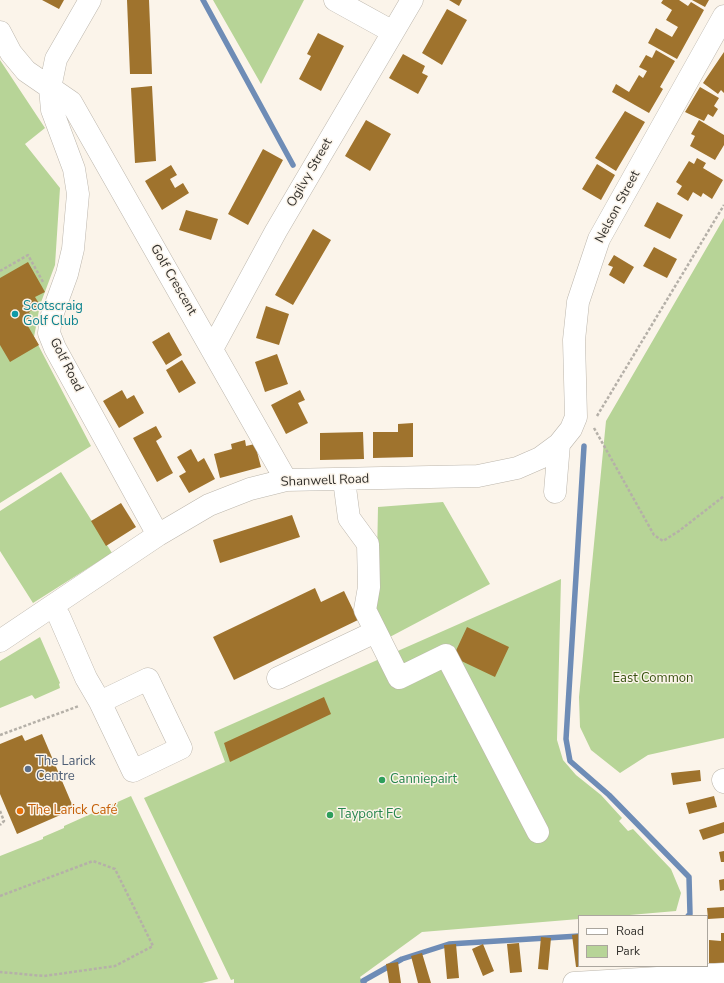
<!DOCTYPE html>
<html>
<head>
<meta charset="utf-8">
<style>
	body { margin:0 }
	#map { position:relative; width:724px; height:983px; overflow:hidden; background:#fbf4ea; font-family:"Nunito Sans",sans-serif }
	canvas { display:block }
	.legend { position:absolute; left:578px; top:915px; width:130px; height:52px; box-sizing:border-box; background:#fbf4ea; border:1px solid #aba69e; margin:0; padding:5px 7px; list-style:none; font-size:12px; color:#32302c }
	.legend li { display:flex; align-items:center; gap:8px; height:20px }
	.legend b { width:20px; border:1px solid #aba69e }
</style>
</head>
<body>
<div id="map">
<canvas width="724" height="983"></canvas>
<ul class="legend">
<li><b style="height:5px;background:#fff"></b>Road</li>
<li><b style="height:11px;background:#b7d497"></b>Park</li>
</ul>
</div>
<script>
const context = document.querySelector('canvas').getContext('2d');
context.lineJoin = 'round';
function paint(path, color) {
  context.fillStyle = color;
  context.fill(path, 'evenodd');
}
function toPath(rows) {
  const path = new Path2D();
  for (const r of rows) {
    path.moveTo(r[0], r[1]);
    for (let i = 2; i < r.length; i += 2) path.lineTo(r[i], r[i + 1]);
  }
  return path;
}
function trace(path, color, width, dash) {
  context.strokeStyle = color;
  context.lineWidth = width;
  context.lineCap = dash ? 'butt' : 'round';
  context.setLineDash(dash || []);
  context.stroke(path);
}
function write(font, color, halo, rows, align = 'center') {
  context.font = font + ' "Nunito Sans",sans-serif';
  context.lineWidth = 3;
  context.setLineDash([]);
  context.textBaseline = 'middle';
  context.strokeStyle = halo;
  context.fillStyle = color;
  for (const [text, x, y, turn = 0] of rows) {
    context.save();
    context.translate(x, y);
    context.rotate((+turn || 0) * Math.PI / 180);
    context.textAlign = isNaN(turn) ? turn : align;
    if (halo) context.strokeText(text, 0, 0);
    context.fillText(text, 0, 0);
    context.restore();
  }
}
paint(toPath([
	[213,0,304,0,261,84],
	[0,60,45,128,25,144,60,188,55,265,40,305,34,337,91,446,0,503],
	[724,218,724,738,648,755,620,773,591,750,580,727,579,697,606,421],
	[61,472,112,553,33,603,0,551,0,511],
	[443,502,490,584,386,639,376,610,378,507],
	[561,579,557,740,563,760,576,775,601,795,622,818,619,821,628,831,633,829,671,869,681,893,676,911,618,916,579,916,579,919,422,932,360,977,363,983,234,983,234,979,231,980,144,798,225,762,214,732],
	[40,637,60,683,59,684,60,688,35,699,32,695,0,708,0,661],
	[131,796,218,979,202,983,0,983,0,856,43,839,43,837,64,828,64,826]
]), '#b7d497');
trace(toPath([
	[203,0,293,165],
	[584,446,566,739,570,761,609,795,689,877,690,914,688,916],
	[364,983,363,981,402,959,449,944,579,936]
]), '#6e8cb6', 5.5);
paint(toPath([
	[42,0,64,0,59,9],
	[127,0,149,0,152,74,130,74],
	[449,0,462,0,459,6],
	[663,0,679,0,688,6,691,2,704,10,677,59,648,43,656,28,672,37,678,27,666,20,672,10,661,3],
	[692,0,709,0,705,7],
	[447,9,467,20,442,65,422,53],
	[318,33,344,46,321,91,299,79,311,56,307,54],
	[656,50,675,61,660,87,663,89,649,113,612,92,616,84,629,92,639,75,643,78,647,71,639,67,646,55,652,58],
	[724,52,724,93,721,90,718,94,703,83],
	[403,54,425,66,422,73,428,76,418,94,389,78],
	[152,86,156,161,135,163,131,88],
	[700,87,719,98,714,106,718,109,713,117,708,114,704,121,685,112],
	[625,111,645,122,616,171,595,158],
	[366,120,391,134,370,171,345,156],
	[699,120,724,135,724,145,715,160,690,146,695,136,691,134],
	[263,149,283,160,248,225,228,214],
	[697,158,706,163,703,168,723,180,712,199,703,193,701,197,693,192,688,201,677,194,682,186,676,182,689,161,694,164],
	[597,164,615,175,601,200,582,189],
	[171,165,177,175,170,179,175,188,183,183,189,193,162,210,145,181],
	[657,202,683,215,670,239,644,226],
	[186,210,218,219,211,240,179,230],
	[313,229,331,240,293,305,275,295],
	[654,247,677,259,667,278,643,266],
	[614,255,634,267,624,284,609,275,613,267,608,265],
	[28,262,45,292,35,297,40,305,29,312,32,317,25,321,39,345,10,362,0,345,0,278],
	[266,306,289,314,279,345,256,338],
	[169,332,182,355,166,365,152,342],
	[277,354,288,384,265,392,255,362],
	[182,360,196,383,179,393,166,370],
	[122,390,127,399,134,395,144,413,119,428,103,401],
	[300,390,305,400,298,403,308,423,286,434,271,405],
	[413,423,413,457,373,458,373,432,398,432,398,424],
	[156,426,162,437,156,441,173,473,157,482,133,438],
	[363,432,364,459,320,460,320,433],
	[245,440,246,446,255,444,261,467,220,478,214,454,232,449,231,444],
	[191,449,198,462,204,458,215,479,189,493,179,476,186,472,177,457],
	[121,503,136,527,106,546,91,521],
	[292,515,300,537,220,563,213,540],
	[315,588,321,602,344,591,358,620,234,680,213,637],
	[467,627,509,647,495,677,453,657],
	[324,697,331,714,230,762,224,743],
	[42,734,74,809,17,834,0,794,0,744,22,735,25,741],
	[700,770,701,781,673,785,671,773],
	[714,796,717,807,689,814,686,803],
	[724,822,724,833,703,840,699,830],
	[724,851,724,862,721,862,719,852],
	[724,879,724,890,720,891,719,880],
	[724,907,724,918,708,919,707,908],
	[721,933,724,933,724,963,709,963,709,940,721,941],
	[579,934,579,967,576,967,572,935],
	[541,937,551,938,548,970,538,969],
	[519,943,522,972,510,973,507,944],
	[456,944,459,978,447,979,444,945],
	[483,944,494,971,483,976,472,949],
	[422,953,431,983,418,983,411,956],
	[398,962,401,983,389,983,386,964]
]), '#9f732d');
const minor = toPath([
	[90,0,56,59,50,88,52,110,74,169,78,194,73,249,67,274,51,318,49,333,55,348,158,535],
	[335,0,393,32],
	[0,32,11,53,26,71,71,102,286,480],
	[212,349,276,231,412,0],
	[344,480,349,518,368,544,369,587,365,610,399,678,446,655,538,832],
	[555,492,559,444],
	[52,607,59,616,86,678,100,702,133,771,181,748,148,679,100,702],
	[0,641,158,535,209,505,250,489,286,480,478,476,517,468,540,458,559,444,571,429,576,417,574,340,578,302,599,239,724,16],
	[278,678,375,632],
	[723,780,724,782],
	[574,983,724,974]
]);
trace(minor, '#bcb6ac', 23);
trace(toPath([
	[0,271,28,255,43,282],
	[597,416,724,205],
	[594,428,654,535,663,541,679,531,724,496],
	[0,735,79,706],
	[0,811,4,821,0,825],
	[0,896,93,861,115,869,153,946,115,966,44,976,0,972]
]), '#b5b0a8', 2.5, [3, 2]);
trace(minor, '#fff', 22);
for (const [x, y, r, color] of [
	[15,314,4,"#0f9aa8"],
	[28,769,4,"#5c6f8a"],
	[382,780,4,"#2e9e5b"],
	[20,811,4,"#e8710a"],
	[330,815,4,"#2e9e5b"]
]) {
  const dot = new Path2D();
  dot.arc(x, y, r, 0, 2 * Math.PI);
  context.fillStyle = color;
  context.fill(dot);
  trace(dot, '#fbf4ea', 1.5);
}
write('13px', '#32302c', '#fbf4ea', [
	["Ogilvy Street",310,173,-60],
	["Nelson Street",618,207,-62],
	["Golf Crescent",173,280,60],
	["Golf Road",66,365,63],
	["Shanwell Road",325,481,-2]
]);
write('13px', '#0d838f', '#fbf4ea', [
	["Scotscraig",23,307],
	["Golf Club",23,322]
], 'left');
write('13px', '#395211', '#fbf4ea', [
	["East Common",653,679]
]);
write('13px', '#4e5e75', '#fbf4ea', [
	["The Larick",36,762],
	["Centre",36,777]
], 'left');
write('13px', '#27864d', '#fbf4ea', [
	["Canniepairt",390,780],
	["Tayport FC",338,815]
], 'left');
write('13px', '#c56008', '#fbf4ea', [
	["The Larick Café",28,811]
], 'left');
</script>
</body>
</html>
